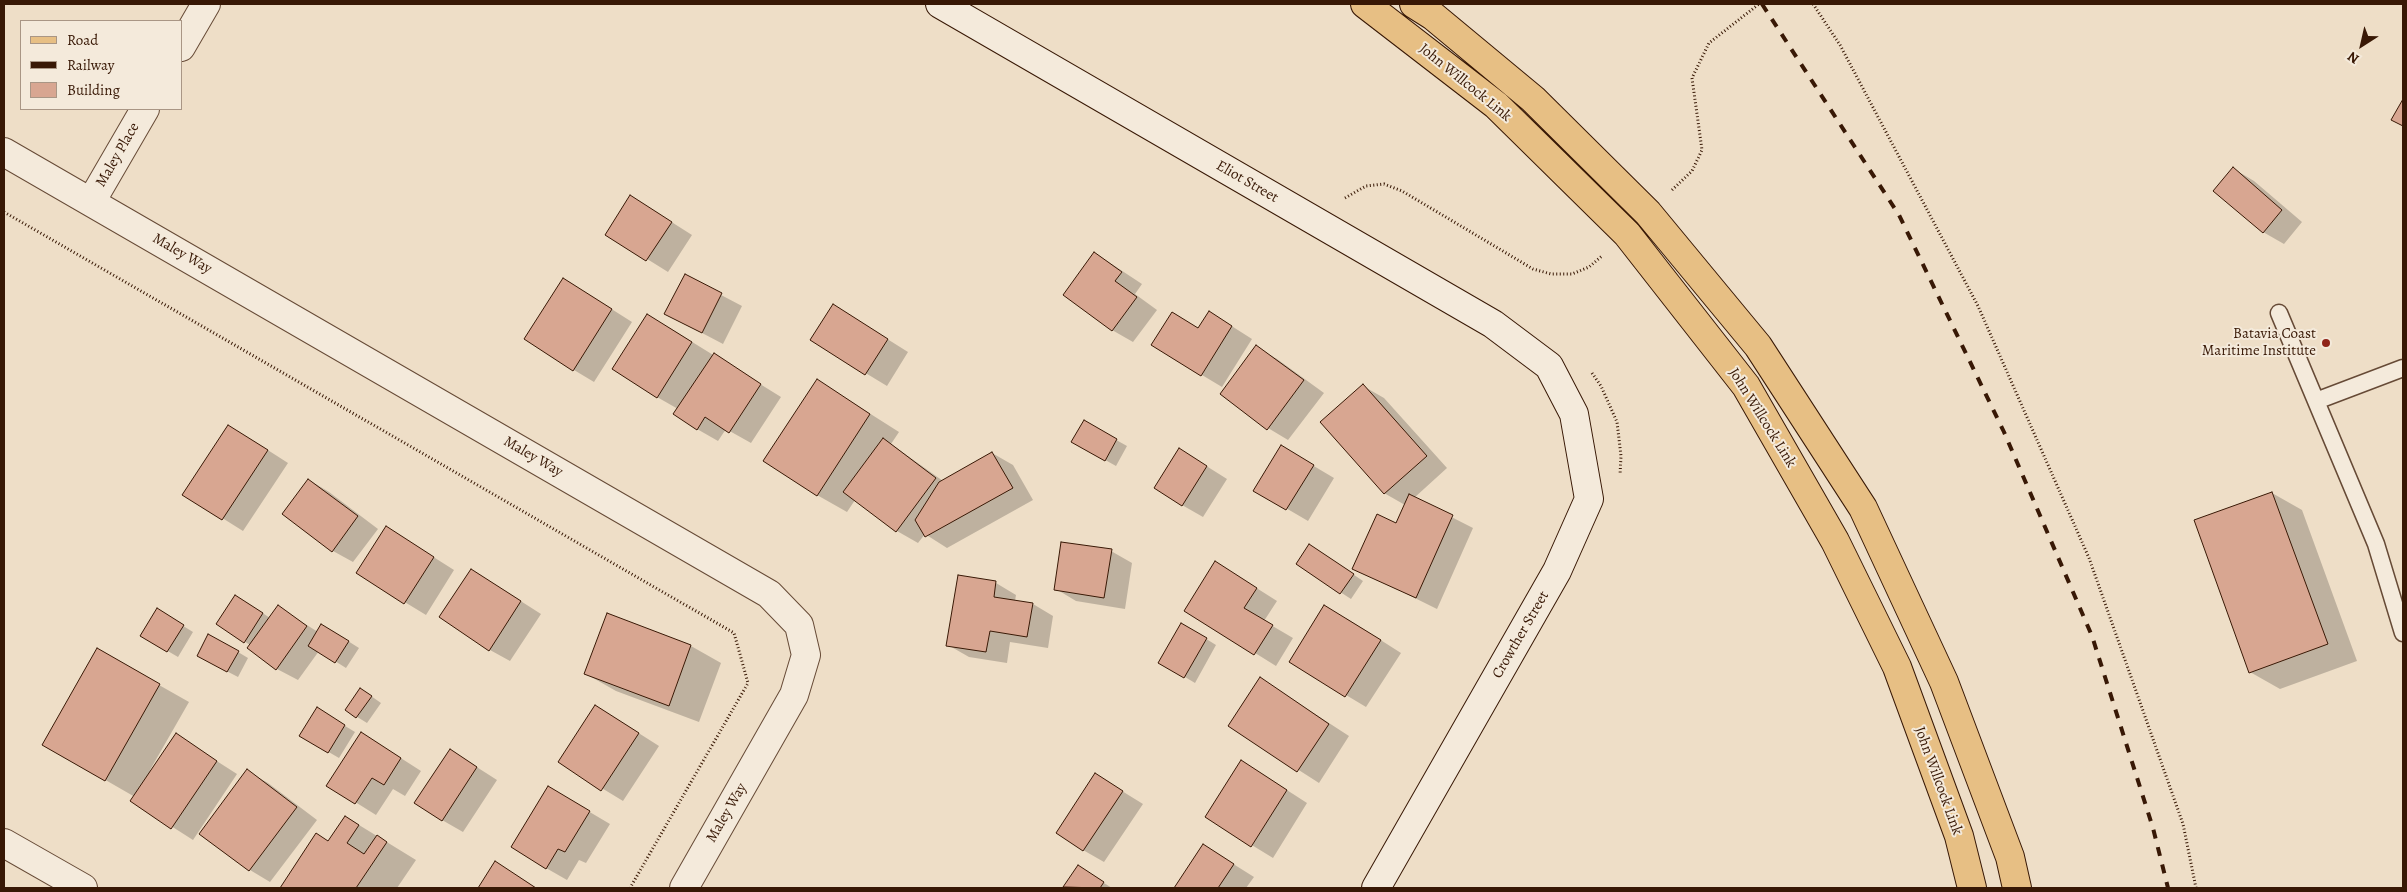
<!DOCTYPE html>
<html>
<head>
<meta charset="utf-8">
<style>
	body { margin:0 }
	#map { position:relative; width:2407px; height:892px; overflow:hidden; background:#eedec7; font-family:Alegreya,serif }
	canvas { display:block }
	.frame { position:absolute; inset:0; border:5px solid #381805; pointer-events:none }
	.legend { position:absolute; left:20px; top:20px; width:162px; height:90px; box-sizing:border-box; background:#f4eadb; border:1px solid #a99685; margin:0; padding:6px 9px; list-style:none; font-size:15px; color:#381805 }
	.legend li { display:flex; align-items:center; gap:10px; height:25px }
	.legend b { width:25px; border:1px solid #a99685 }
	.north { position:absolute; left:2337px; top:20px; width:50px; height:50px; -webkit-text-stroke:4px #f4eadb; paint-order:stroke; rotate:215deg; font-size:14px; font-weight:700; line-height:20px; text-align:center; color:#381805 }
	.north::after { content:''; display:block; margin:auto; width:18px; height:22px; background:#381805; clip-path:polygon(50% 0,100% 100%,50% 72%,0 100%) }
</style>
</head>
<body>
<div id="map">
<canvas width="2407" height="892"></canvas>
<div class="frame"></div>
<ul class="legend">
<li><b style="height:6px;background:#e7bf84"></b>Road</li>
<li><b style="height:6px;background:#381805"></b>Railway</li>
<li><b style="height:14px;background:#d8a691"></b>Building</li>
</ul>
<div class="north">N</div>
</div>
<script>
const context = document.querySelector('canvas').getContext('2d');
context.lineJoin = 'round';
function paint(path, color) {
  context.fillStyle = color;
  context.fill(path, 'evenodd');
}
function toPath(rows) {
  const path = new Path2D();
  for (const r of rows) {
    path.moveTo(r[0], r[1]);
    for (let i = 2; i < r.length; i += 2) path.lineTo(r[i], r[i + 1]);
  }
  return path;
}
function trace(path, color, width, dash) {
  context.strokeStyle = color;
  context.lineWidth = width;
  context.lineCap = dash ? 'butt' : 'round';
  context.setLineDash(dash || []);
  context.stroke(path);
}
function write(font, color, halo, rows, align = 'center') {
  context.font = font + ' Alegreya,serif';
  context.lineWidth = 4;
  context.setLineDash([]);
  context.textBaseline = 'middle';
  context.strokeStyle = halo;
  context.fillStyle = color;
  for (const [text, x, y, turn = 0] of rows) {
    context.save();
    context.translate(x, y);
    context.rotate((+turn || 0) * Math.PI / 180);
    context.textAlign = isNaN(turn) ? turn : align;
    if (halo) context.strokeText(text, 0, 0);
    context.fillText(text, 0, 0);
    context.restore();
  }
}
paint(toPath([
	[2234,169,2254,181,2302,222,2284,244,2263,232],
	[651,209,692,235,668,272,607,234],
	[1095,253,1142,284,1135,294,1157,310,1133,342,1112,330],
	[685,276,742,306,723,344,666,314],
	[564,279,632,322,594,382,574,370],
	[833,305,908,352,887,386,811,340],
	[1230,325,1252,339,1222,387,1202,375,1199,329],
	[668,327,781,397,751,443,726,429,718,441,697,429,678,409,657,397],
	[1256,347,1277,359,1324,393,1288,440,1268,428],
	[817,380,899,432,891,444,943,481,992,453,1013,465,1033,500,947,548,925,534,918,543,897,531,855,500,847,512,817,495],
	[1363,386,1384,398,1447,468,1414,498,1473,528,1437,609,1354,568,1396,525,1405,505,1384,493],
	[1084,422,1127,446,1116,466,1073,442],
	[249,438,288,463,243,531,184,494],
	[1302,459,1334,478,1308,521,1255,490],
	[1200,462,1227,479,1203,517,1182,505],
	[309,480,329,492,378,529,353,562,333,551],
	[2272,493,2302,510,2357,661,2280,689,2250,672],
	[386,527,454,570,426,615,357,573],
	[1111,551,1132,563,1125,609,1076,601,1056,589],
	[1320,552,1363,581,1351,599,1297,564],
	[472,570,541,614,510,661,490,650],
	[1236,575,1277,601,1264,621,1293,638,1276,666,1186,610],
	[996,583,1016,595,1015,601,1033,604,1053,616,1048,648,1010,642,1007,663,969,657,948,645],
	[246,602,270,618,278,607,318,632,332,631,359,648,346,668,319,651,298,680,277,669,248,648,250,645,218,624],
	[607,615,691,646,721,663,699,722,616,691,586,674],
	[167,616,193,632,178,657,142,636],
	[1346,618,1401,653,1366,707,1346,695],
	[1182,624,1216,645,1195,683,1160,662],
	[238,652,248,658,238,677,209,662],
	[1261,679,1349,736,1319,783,1230,726],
	[159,685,189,702,150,770,152,771,176,735,237,774,193,840,132,801,135,797,43,744],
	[371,696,381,703,367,723,346,710],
	[596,706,659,746,623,801,559,762],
	[327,715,355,732,339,758,301,736],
	[382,746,421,771,405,796,393,789,376,815,328,785],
	[450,750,497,780,463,832,442,820],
	[247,771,268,783,317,820,270,882,250,870,200,834],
	[1262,774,1307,803,1273,858,1206,817],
	[1096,775,1143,804,1104,862,1083,850],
	[549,788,610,824,586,863,579,860,567,880,546,868],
	[346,817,416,860,397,888,281,888,317,835,329,842],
	[1203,845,1254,877,1246,888,1176,888],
	[496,863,516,875,536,888,479,888],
	[1088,873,1112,888,1065,887]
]), '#0003');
const building = toPath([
	[2403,99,2403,126,2391,120,2403,99],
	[2233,167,2282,210,2263,233,2213,191,2233,167],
	[630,195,672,222,646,261,605,235,630,195],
	[1094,252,1122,272,1115,281,1137,297,1112,331,1063,295,1094,252],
	[685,274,722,293,702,333,664,314,685,274],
	[563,278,612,309,573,371,524,339,563,278],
	[833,304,888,339,865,375,810,340,833,304],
	[1209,311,1232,326,1201,376,1151,345,1172,312,1198,328,1209,311],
	[647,314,692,342,657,398,612,369,647,314],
	[1256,345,1304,380,1267,430,1220,394,1256,345],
	[714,353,761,384,729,433,705,417,697,430,673,414,714,353],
	[817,379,870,414,817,496,763,461,817,379],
	[1363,384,1427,456,1384,494,1320,422,1363,384],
	[1084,420,1117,439,1105,461,1071,442,1084,420],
	[228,425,268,450,222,520,182,495,228,425],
	[883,438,936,478,896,532,843,492,883,438],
	[1281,445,1314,465,1286,510,1253,491,1281,445],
	[1179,448,1207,466,1182,506,1154,488,1179,448],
	[992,452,1013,488,925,537,915,520,939,482,992,452],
	[308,479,358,516,332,552,282,514,308,479],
	[2272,492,2328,644,2249,673,2194,520,2272,492],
	[1409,494,1453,515,1416,598,1352,569,1377,514,1396,523,1409,494],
	[386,526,434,557,404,604,356,573,386,526],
	[1061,542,1112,549,1104,598,1054,590,1061,542],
	[1309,544,1354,574,1340,594,1296,564,1309,544],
	[1215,561,1257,588,1244,608,1273,625,1254,655,1184,611,1215,561],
	[471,569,521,601,489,651,439,617,471,569],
	[958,575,996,581,994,597,1033,603,1027,637,990,631,986,652,946,646,958,575],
	[235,595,263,613,244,643,216,624,235,595],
	[278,605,307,626,276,670,247,648,278,605],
	[1324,605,1381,640,1345,697,1289,662,1324,605],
	[157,608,184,625,167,652,140,636,157,608],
	[607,613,691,645,669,706,584,674,607,613],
	[1181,623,1207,638,1184,678,1158,663,1181,623],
	[321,624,349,641,335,663,308,646,321,624],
	[208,634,239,651,227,672,197,656,208,634],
	[97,648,160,684,105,781,42,745,97,648],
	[1260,677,1329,724,1297,772,1228,726,1260,677],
	[360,688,372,696,356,718,345,710,360,688],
	[595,705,639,733,601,791,558,762,595,705],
	[317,707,345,725,328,753,299,736,317,707],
	[361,732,401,758,384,785,372,778,355,804,326,786,361,732],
	[176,733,217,761,171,829,130,801,176,733],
	[450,749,477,767,442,821,414,803,450,749],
	[1241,760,1287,790,1251,847,1205,817,1241,760],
	[247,769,297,807,249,871,199,834,247,769],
	[1095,773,1123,791,1083,851,1056,833,1095,773],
	[548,786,590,811,565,852,558,849,546,869,511,847,548,786],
	[345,816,359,825,347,843,364,854,377,835,387,842,356,888,280,888,316,833,328,841,345,816],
	[1203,844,1234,864,1218,888,1174,888,1203,844],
	[495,861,536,888,478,888,495,861],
	[1078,865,1104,882,1100,888,1063,887,1078,865]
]);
paint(building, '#d8a691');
trace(building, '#381805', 1);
const lane = toPath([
	[2279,313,2376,544,2403,633],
	[2316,401,2403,368]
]);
const street = toPath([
	[181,47,206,4],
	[4,152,769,594,799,625,806,655,794,695,684,888],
	[91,202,145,109],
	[4,843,83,888]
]);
const secondary = toPath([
	[940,4,1493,324,1549,366,1574,414,1589,499,1557,571,1376,888]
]);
const primary = toPath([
	[1365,4,1496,105,1627,234,1746,386,1835,541,1897,667,1959,836,1972,888],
	[1414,4,1433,16,1533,99,1648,213,1758,346,1863,508,1944,682,2010,857,2017,888]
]);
trace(lane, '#664a36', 19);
trace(street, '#664a36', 30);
trace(secondary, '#381805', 30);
trace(primary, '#381805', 30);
trace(toPath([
	[1813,4,1840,45,1978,306,2089,558,2183,824,2196,888],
	[1672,190,1692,171,1702,150,1692,78,1709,43,1759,4],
	[1345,198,1366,186,1384,184,1402,191,1533,269,1551,274,1572,274,1589,267,1602,256],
	[4,212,734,633,748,683,630,888],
	[1592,373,1601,386,1617,422,1621,456,1620,475]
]), '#381805', 3, [1, 2.5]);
trace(lane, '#f4eadb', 16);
trace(street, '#f4eadb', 28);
trace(secondary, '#f4eadb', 28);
trace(primary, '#e7bf84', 28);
trace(toPath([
	[1762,4,1899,215,2004,432,2092,636,2153,828,2168,888]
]), '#381805', 4, [9, 9]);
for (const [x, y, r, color] of [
	[2326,343,5,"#8f2418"]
]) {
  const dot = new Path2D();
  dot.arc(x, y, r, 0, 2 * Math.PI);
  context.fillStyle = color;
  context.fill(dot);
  trace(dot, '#f4eadb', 2);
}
write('15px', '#381805', '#f4eadb', [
	["John Willcock Link",1465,83,39],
	["Maley Place",118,155,-60],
	["Eliot Street",1247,182,30],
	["Maley Way",182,254,30],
	["John Willcock Link",1762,418,58],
	["Maley Way",533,457,30],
	["Crowther Street",1521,635,-60],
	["John Willcock Link",1938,781,70],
	["Maley Way",727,813,-60]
]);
write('15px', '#381805', '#f4eadb', [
	["Batavia Coast",2316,334],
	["Maritime Institute",2316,351]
], 'right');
</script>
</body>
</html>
